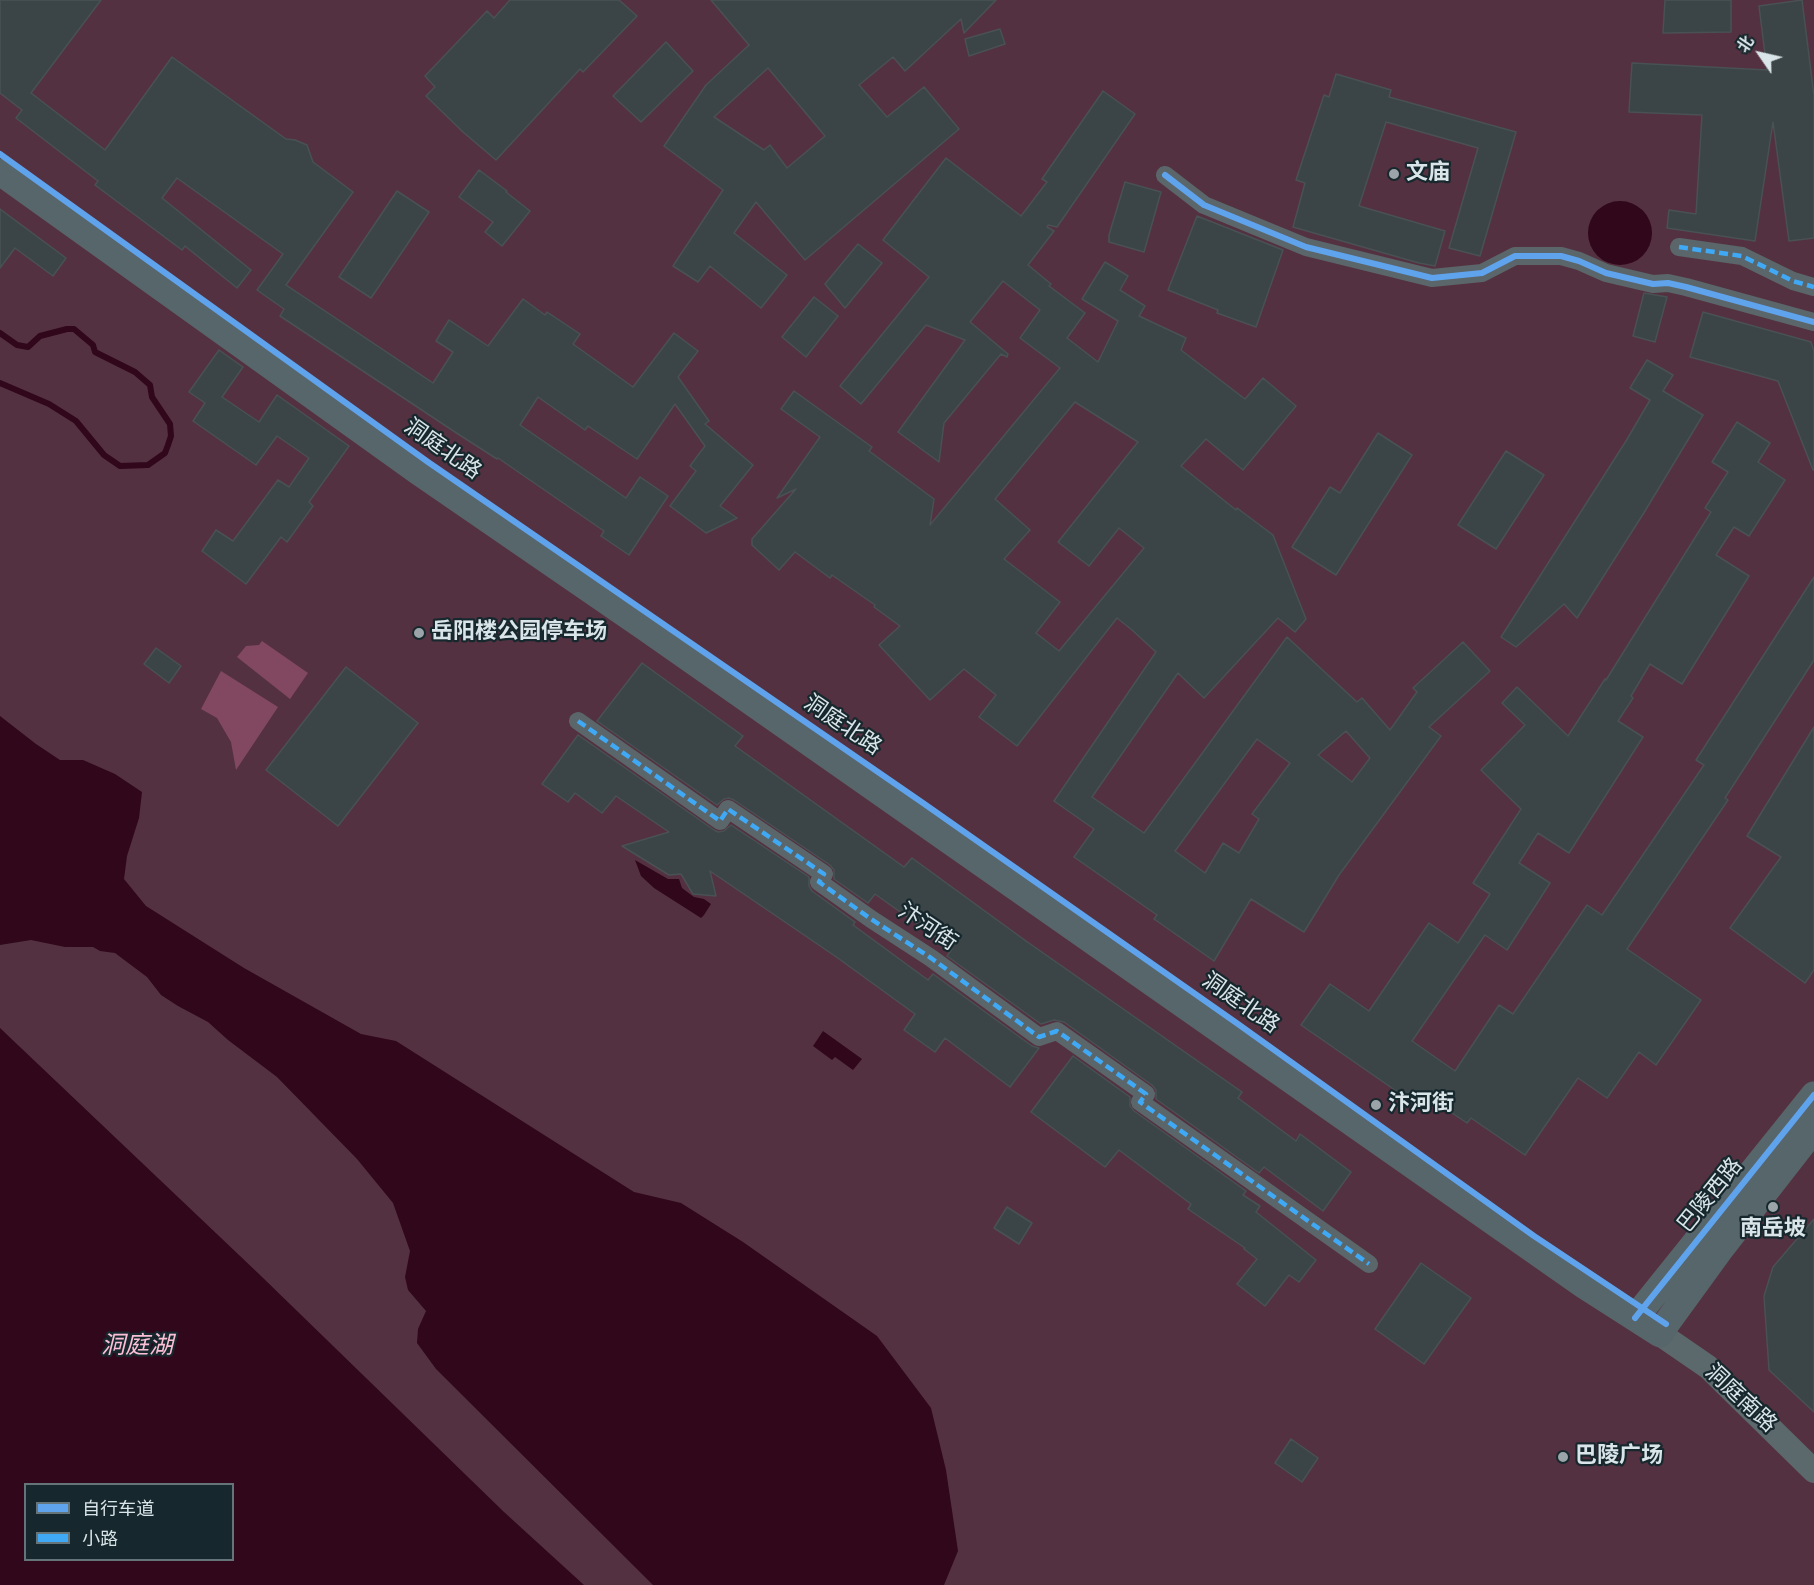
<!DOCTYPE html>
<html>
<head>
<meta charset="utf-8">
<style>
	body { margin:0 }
	#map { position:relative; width:1814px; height:1585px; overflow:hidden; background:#252e31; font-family:"Titillium Web","Noto Sans SC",sans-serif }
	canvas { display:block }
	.legend { position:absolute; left:24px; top:1483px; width:210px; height:78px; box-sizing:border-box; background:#16282d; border:2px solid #647478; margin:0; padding:8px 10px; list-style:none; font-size:18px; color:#dae5e9 }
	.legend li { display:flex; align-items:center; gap:12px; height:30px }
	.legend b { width:30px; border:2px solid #647478 }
	.north { position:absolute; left:1730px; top:24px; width:60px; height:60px; -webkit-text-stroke:4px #16282d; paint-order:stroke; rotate:304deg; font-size:16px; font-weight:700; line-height:24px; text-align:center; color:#dae5e9 }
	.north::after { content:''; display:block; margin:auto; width:21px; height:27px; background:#dae5e9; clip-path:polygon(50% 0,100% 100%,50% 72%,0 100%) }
</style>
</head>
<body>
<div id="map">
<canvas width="1814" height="1585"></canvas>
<ul class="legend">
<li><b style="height:8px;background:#60a3ed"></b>自行车道</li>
<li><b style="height:8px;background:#3fa9f5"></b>小路</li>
</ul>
<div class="north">北</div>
</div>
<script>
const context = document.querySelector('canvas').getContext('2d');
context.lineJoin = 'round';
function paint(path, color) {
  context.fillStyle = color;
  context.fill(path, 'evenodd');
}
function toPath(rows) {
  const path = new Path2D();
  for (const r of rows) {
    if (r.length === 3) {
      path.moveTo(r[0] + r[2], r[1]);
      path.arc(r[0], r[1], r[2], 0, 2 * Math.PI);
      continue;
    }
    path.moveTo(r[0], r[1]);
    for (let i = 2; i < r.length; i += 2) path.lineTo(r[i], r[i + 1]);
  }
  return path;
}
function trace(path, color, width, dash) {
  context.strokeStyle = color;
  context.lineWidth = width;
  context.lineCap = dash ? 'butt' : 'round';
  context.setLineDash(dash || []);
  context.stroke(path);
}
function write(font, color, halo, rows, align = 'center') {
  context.font = font + ' "Titillium Web","Noto Sans SC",sans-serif';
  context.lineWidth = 4.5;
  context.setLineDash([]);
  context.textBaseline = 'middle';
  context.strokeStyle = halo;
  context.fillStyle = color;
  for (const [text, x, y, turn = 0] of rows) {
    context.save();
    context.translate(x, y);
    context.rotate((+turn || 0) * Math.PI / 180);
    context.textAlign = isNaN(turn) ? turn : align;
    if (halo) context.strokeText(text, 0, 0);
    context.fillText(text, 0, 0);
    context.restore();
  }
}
paint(toPath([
	[0,0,1814,0,1814,1585,0,1585],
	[26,1484,232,1484,232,1560,26,1560]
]), '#543140');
paint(toPath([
	[262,641,308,673,290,699,237,657,246,646,259,645],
	[221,671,278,707,236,770,231,742,217,718,201,709]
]), '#824861');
paint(toPath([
	[1620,233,32],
	[0,716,36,744,60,760,83,760,115,774,142,792,139,818,127,856,124,879,146,906,244,968,361,1034,396,1041,634,1192,681,1203,743,1242,877,1336,931,1408,946,1470,958,1551,944,1585,653,1585,436,1369,417,1343,418,1329,426,1311,408,1290,405,1277,410,1251,393,1203,357,1159,277,1077,228,1040,208,1022,178,1006,161,995,147,977,115,953,100,951,93,947,65,947,31,940,0,945],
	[635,860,668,879,679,879,682,888,694,897,704,899,711,904,704,915,701,918,654,888,641,876],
	[0,1028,259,1274,504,1512,584,1585,0,1585],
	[26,1484,232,1484,232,1560,26,1560],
	[823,1031,862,1059,853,1070,835,1057,832,1060,813,1046]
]), '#30071b');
trace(toPath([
	[0,333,17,345,28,347,40,336,67,329,74,329,93,345,95,352,135,372,150,385,152,397,170,424,171,436,168,445,165,453,148,465,120,466,104,455,76,421,49,404,0,383]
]), '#30071b', 6);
const building = toPath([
	[0,0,101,0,31,93,105,150,172,57,286,139,295,140,307,145,313,162,353,192,286,285,433,383,453,352,436,341,449,320,488,346,523,299,545,315,547,312,580,334,573,344,633,387,674,333,698,351,678,377,709,421,705,424,753,465,720,506,737,518,706,533,670,506,696,471,690,466,705,446,675,404,637,459,588,426,585,430,538,397,520,425,626,498,640,477,668,496,629,555,601,536,604,531,498,458,497,459,458,434,280,316,284,309,257,290,283,254,177,178,162,198,251,270,237,288,185,246,182,250,95,185,98,181,16,118,22,110,0,93,0,0],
	[510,0,619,0,637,16,583,72,580,69,496,160,463,132,426,96,435,87,425,76,487,11,494,18,510,0],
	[711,0,996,0,964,33,961,19,905,71,893,57,859,85,887,117,924,87,959,129,805,260,756,202,734,233,787,275,761,308,710,266,698,282,673,266,723,190,664,146,706,85,749,45,711,0],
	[768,68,825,136,787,168,770,145,764,150,714,117,768,68],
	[1665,0,1731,0,1731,32,1663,33,1665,0],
	[1802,0,1814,96,1814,238,1789,241,1773,122,1755,241,1667,228,1669,210,1696,214,1702,115,1629,112,1632,63,1767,70,1759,6,1802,0],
	[1000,29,1005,44,969,56,965,39,1000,29],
	[666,42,693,71,641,122,613,96,666,42],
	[1336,74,1391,90,1389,97,1516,132,1480,256,1449,248,1478,148,1386,122,1359,206,1445,231,1435,266,1419,263,1293,227,1305,183,1296,180,1324,95,1329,97,1336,74],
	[1103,91,1135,114,1057,227,1048,225,1047,227,1054,231,1028,265,1051,284,1049,286,1085,313,1067,338,1098,362,1118,321,1082,299,1105,262,1128,276,1120,290,1145,306,1139,316,1186,338,1181,350,1245,399,1263,378,1296,406,1243,470,1206,439,1181,466,1236,510,1237,508,1273,535,1306,619,1295,632,1278,618,1204,698,1178,673,1092,797,1144,833,1287,637,1357,702,1362,698,1390,730,1417,692,1413,688,1463,642,1490,671,1429,727,1441,736,1339,875,1304,932,1251,899,1214,961,1154,919,1157,915,1074,857,1094,829,1054,801,1156,652,1132,630,1117,618,1017,746,979,717,996,695,964,669,930,700,879,645,900,626,874,607,875,605,832,575,830,578,795,552,779,570,752,545,752,539,796,489,777,498,820,437,781,409,794,391,872,447,869,451,934,499,930,525,1060,368,1020,338,1040,310,1003,281,970,322,1008,354,1007,357,1001,354,944,423,939,462,898,432,965,340,926,325,861,404,840,386,929,277,883,240,946,158,1021,216,1047,182,1042,179,1103,91],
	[1075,402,1138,442,1058,542,1089,566,1119,528,1144,548,1059,651,1036,633,1060,602,1004,559,1030,530,995,499,1075,402],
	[1346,731,1370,758,1352,782,1318,755,1346,731],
	[1257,739,1290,763,1252,814,1259,819,1239,853,1223,843,1205,873,1175,851,1257,739],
	[479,170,507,191,506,192,530,211,502,246,485,232,493,222,459,197,479,170],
	[1125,182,1161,192,1144,252,1109,242,1109,235,1125,182],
	[397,191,429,212,371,298,339,277,397,191],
	[0,209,66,258,53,276,15,248,0,268,0,209],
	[1197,216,1283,250,1256,327,1217,313,1218,310,1168,290,1197,216],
	[858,244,882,263,845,308,825,284,858,244],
	[1644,293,1667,297,1655,342,1633,336,1644,293],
	[814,297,838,316,806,357,782,337,814,297],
	[1703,312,1811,342,1814,351,1814,470,1813,470,1778,381,1690,357,1703,312],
	[219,350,243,367,222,397,259,422,277,395,349,446,309,502,313,506,287,542,281,537,246,584,202,551,216,530,233,541,278,480,289,487,309,458,277,436,256,465,193,421,205,403,189,392,219,350],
	[1647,360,1673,375,1663,391,1703,415,1645,511,1577,618,1564,604,1516,647,1501,637,1626,441,1650,400,1630,388,1647,360],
	[1737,422,1770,443,1758,462,1785,480,1749,536,1734,527,1716,555,1749,576,1682,684,1650,664,1631,696,1633,698,1618,721,1643,737,1569,853,1538,833,1519,863,1550,883,1507,950,1485,935,1412,1041,1455,1071,1499,1005,1513,1014,1587,905,1602,915,1704,765,1696,760,1814,577,1814,660,1725,798,1728,800,1627,949,1701,1000,1656,1065,1639,1052,1607,1098,1578,1078,1525,1155,1471,1118,1467,1123,1422,1093,1415,1104,1301,1025,1330,984,1369,1011,1429,923,1458,943,1490,894,1473,883,1521,809,1481,770,1525,725,1502,703,1517,687,1568,736,1605,679,1606,680,1711,512,1705,508,1728,472,1712,462,1737,422],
	[1378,433,1412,455,1336,575,1292,547,1330,487,1340,493,1378,433],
	[1506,451,1544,475,1496,549,1458,525,1506,451],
	[156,648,181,666,169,683,144,664,156,648],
	[642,663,743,736,735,746,904,867,912,858,1026,941,1242,1092,1238,1098,1296,1141,1300,1134,1351,1172,1323,1211,1264,1167,1259,1173,1156,1099,1156,1090,1152,1085,1064,1022,1054,1020,1041,1024,947,956,952,949,875,894,868,903,834,879,834,870,830,865,734,800,729,798,724,799,717,805,597,721,642,663],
	[346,667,418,723,338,826,266,770,346,667],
	[1814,727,1814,970,1805,983,1730,928,1781,857,1747,836,1814,727],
	[578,735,714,830,718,832,724,831,731,825,809,877,809,886,812,891,855,922,853,925,928,980,933,974,1032,1046,1039,1048,1010,1087,945,1038,935,1052,904,1030,915,1014,835,956,710,871,716,896,693,894,681,874,669,875,622,846,669,832,616,796,602,813,575,793,568,802,542,784,578,735],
	[1073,1056,1130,1097,1130,1106,1134,1111,1246,1191,1243,1195,1260,1206,1256,1212,1316,1260,1299,1282,1289,1275,1265,1306,1237,1284,1257,1259,1244,1249,1245,1248,1188,1209,1191,1204,1119,1150,1105,1167,1031,1112,1073,1056],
	[1007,1207,1032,1223,1019,1244,994,1228,1007,1207],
	[1814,1219,1814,1412,1769,1370,1764,1296,1773,1267,1814,1219],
	[1421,1263,1471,1298,1424,1364,1375,1329,1421,1263],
	[1291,1439,1318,1458,1302,1482,1275,1463,1291,1439]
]);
paint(building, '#3b4446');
trace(building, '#495154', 1.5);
trace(toPath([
	[1165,175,1204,205,1306,247,1432,278,1482,273,1515,256,1561,256,1579,261,1606,273,1623,277,1653,284,1668,283,1686,287,1814,322],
	[1679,247,1742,256,1793,281,1814,287],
	[578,721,720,821,728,809,824,874,819,882,871,919,931,958,1039,1037,1057,1031,1146,1094,1140,1102,1369,1264]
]), '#5a666a', 18);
trace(toPath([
	[1660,1334,1708,1367,1814,1471]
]), '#5b696c', 24);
trace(toPath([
	[0,172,419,472,646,628,1585,1286,1660,1334,1666,1324,1719,1251,1814,1129],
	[1635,1318,1814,1095]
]), '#57666b', 27);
trace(toPath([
	[1679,247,1742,256,1793,281,1814,287],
	[578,721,720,821,728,809,824,874,819,882,871,919,931,958,1039,1037,1057,1031,1146,1094,1140,1102,1369,1264]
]), '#3fa9f5', 4.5, [9, 4.5]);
trace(toPath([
	[0,154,428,462,923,803,1238,1024,1534,1236,1666,1324],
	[1165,175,1204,205,1306,247,1432,278,1482,273,1515,256,1561,256,1579,261,1606,273,1623,277,1653,284,1668,283,1686,287,1814,322],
	[1635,1318,1814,1095]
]), '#60a3ed', 6);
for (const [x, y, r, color] of [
	[1394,174,6,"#9ba5a9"],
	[419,633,6,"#9ba5a9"],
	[1376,1105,6,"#9ba5a9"],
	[1773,1207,6,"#9ba5a9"],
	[1563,1457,6,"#9ba5a9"]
]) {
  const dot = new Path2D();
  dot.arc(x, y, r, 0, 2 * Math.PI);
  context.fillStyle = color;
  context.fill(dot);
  trace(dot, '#16282d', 2);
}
write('bold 22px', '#dae5e9', '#16282d', [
	["文庙",1406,174],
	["岳阳楼公园停车场",431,633],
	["汴河街",1388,1105],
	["南岳坡",1773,1230,"center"],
	["巴陵广场",1575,1457]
], 'left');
write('22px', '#dae5e9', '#16282d', [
	["洞庭北路",442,450,35],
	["洞庭北路",842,726,34],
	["汴河街",927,928,34],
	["洞庭北路",1240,1004,35],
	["巴陵西路",1711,1196,-51],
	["洞庭南路",1740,1399,43]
]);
write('italic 24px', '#fcbed4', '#16282d', [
	["洞庭湖",137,1347]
]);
</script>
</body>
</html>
